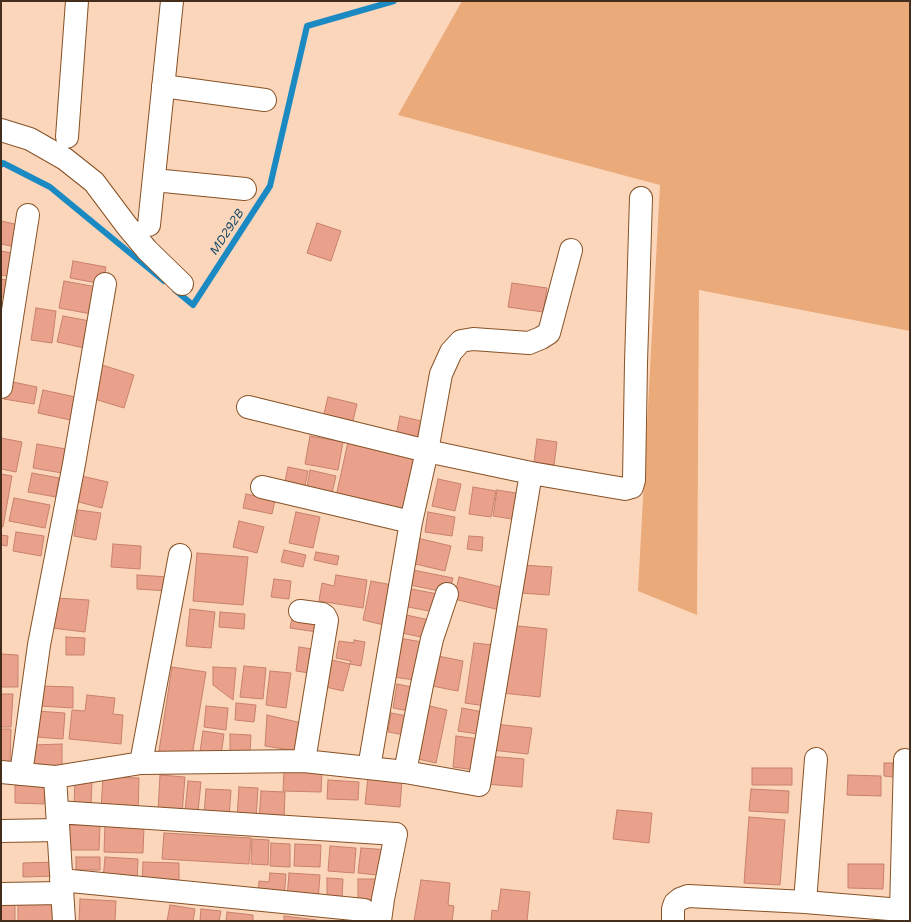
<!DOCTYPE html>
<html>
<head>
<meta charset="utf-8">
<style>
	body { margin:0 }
	#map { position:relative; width:911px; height:922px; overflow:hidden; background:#fbd6ba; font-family:"Varela Round",sans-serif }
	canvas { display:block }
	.frame { position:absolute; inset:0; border:2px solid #452d1b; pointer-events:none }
</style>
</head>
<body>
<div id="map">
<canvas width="911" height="922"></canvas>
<div class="frame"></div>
</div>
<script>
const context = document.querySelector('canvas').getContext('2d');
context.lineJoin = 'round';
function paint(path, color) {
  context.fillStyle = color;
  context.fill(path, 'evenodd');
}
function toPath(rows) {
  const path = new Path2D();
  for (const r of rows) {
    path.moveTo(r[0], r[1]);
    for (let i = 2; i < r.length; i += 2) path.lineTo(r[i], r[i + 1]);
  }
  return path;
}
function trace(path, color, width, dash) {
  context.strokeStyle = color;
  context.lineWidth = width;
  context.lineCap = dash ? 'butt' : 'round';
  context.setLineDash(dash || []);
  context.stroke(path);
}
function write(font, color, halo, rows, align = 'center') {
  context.font = font + ' "Varela Round",sans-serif';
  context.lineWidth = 3.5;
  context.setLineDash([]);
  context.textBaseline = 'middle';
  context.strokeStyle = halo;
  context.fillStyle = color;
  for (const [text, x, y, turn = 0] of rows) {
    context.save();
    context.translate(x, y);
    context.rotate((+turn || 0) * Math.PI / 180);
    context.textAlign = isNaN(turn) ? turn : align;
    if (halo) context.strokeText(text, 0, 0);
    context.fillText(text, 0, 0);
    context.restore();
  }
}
paint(toPath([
	[462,1,910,1,910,331,699,290,697,615,638,591,660,185,398,115]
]), '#eaaa79');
trace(toPath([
	[1,165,3,163,50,187,164,281],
	[175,290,193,305,270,186,307,26,394,1]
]), '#1b8ac3', 6);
const building = toPath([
	[1,221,24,226,20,248,1,244,1,221],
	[317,223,341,231,331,261,307,253,317,223],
	[1,251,22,255,17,278,1,275,1,251],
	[73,261,106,267,103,284,70,278,73,261],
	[1,279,16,282,13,299,1,297,1,279],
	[64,281,102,288,97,315,59,308,64,281],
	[512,283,547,288,543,312,508,307,512,283],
	[36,308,56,311,52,343,31,340,36,308],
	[63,316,95,322,89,349,57,342,63,316],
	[102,365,134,375,124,408,91,398,102,365],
	[8,381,37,387,34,404,4,399,8,381],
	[43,390,80,398,75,421,38,413,43,390],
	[328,397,357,404,351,429,322,422,328,397],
	[400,416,421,421,417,440,396,436,400,416],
	[310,436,343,442,338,470,305,464,310,436],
	[1,438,22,442,16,472,1,469,1,438],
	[537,439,557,442,554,465,534,462,537,439],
	[348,442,420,458,407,517,335,501,348,442],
	[37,444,66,449,62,473,33,468,37,444],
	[288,467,308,471,303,495,283,491,288,467],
	[310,470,336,476,330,502,305,497,310,470],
	[32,473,59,478,56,497,28,492,32,473],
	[1,474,12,476,3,527,1,526,1,474],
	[77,475,108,482,102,508,71,500,77,475],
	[438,479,461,484,455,511,432,506,438,479],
	[473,487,496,491,491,517,469,514,473,487],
	[497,490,522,494,518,520,493,516,497,490],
	[246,494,275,500,272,514,243,508,246,494],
	[14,498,50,505,45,528,9,521,14,498],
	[78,510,101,513,96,540,74,536,78,510],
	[296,512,320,517,313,548,289,543,296,512],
	[428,512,455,517,452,536,425,532,428,512],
	[239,521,264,527,257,553,233,547,239,521],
	[16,532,44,536,41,556,13,551,16,532],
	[1,535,8,536,7,546,1,545,1,535],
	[469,536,483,537,482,551,467,549,469,536],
	[413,537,451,546,445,571,407,562,413,537],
	[113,544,141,546,140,569,111,567,113,544],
	[284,550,306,555,303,567,281,562,284,550],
	[316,552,339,556,337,565,314,560,316,552],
	[197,553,248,557,243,605,193,601,197,553],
	[523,565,552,567,549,595,521,593,523,565],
	[408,569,453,578,449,593,405,584,408,569],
	[137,575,169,577,168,591,137,589,137,575],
	[336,575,367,580,363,608,319,601,322,583,334,586,336,575],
	[459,577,509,589,504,611,454,599,459,577],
	[274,579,291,581,289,599,271,597,274,579],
	[371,581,392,585,384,625,363,620,371,581],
	[401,587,443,595,439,613,398,605,401,587],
	[56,598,89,600,85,632,52,628,56,598],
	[190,609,215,612,211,648,186,646,190,609],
	[220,612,245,614,244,629,219,627,220,612],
	[293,613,325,618,324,633,290,628,293,613],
	[397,613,434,621,430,639,393,631,397,613],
	[509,625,547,629,540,697,502,693,509,625],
	[66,637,85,638,84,655,66,655,66,637],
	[393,637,428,643,422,681,386,676,393,637],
	[354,640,365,642,361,666,350,664,351,661,336,658,339,641,354,643,354,640],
	[474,643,494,645,486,706,465,703,474,643],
	[299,647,319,650,316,674,296,671,299,647],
	[1,654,18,655,18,687,1,687,1,654],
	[438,656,463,661,458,691,432,686,438,656],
	[323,658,350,664,343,691,317,685,323,658],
	[244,666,266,668,263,699,240,697,244,666],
	[172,667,206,672,192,756,159,751,172,667],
	[213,667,236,668,233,700,213,685,213,667],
	[270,671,291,673,286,708,266,705,270,671],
	[397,684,417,688,414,712,393,708,397,684],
	[41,686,73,687,73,708,40,706,41,686],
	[1,694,13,694,11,727,1,727,1,694],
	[87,695,115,698,113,714,123,715,121,744,69,739,72,710,85,711,87,695],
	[236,703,256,705,254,722,235,720,236,703],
	[421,704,447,710,436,763,409,757,421,704],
	[206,706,228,708,226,730,204,727,206,706],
	[462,708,488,713,484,735,458,731,462,708],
	[37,711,65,713,63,739,35,737,37,711],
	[391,713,413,717,410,736,388,732,391,713],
	[267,715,306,724,303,752,265,746,267,715],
	[494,724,532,728,528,754,491,750,494,724],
	[1,729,11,729,10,764,1,764,1,729],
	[203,731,224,734,221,755,200,752,203,731],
	[230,734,251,735,250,753,230,752,230,734],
	[456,736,479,739,475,770,453,767,456,736],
	[62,744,62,766,33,767,33,745,62,744],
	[488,756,524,759,522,787,486,784,488,756],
	[884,763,893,763,893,777,884,776,884,763],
	[752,768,792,768,792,785,752,785,752,768],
	[284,770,322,770,321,792,283,791,284,770],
	[160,775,185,777,182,814,158,812,160,775],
	[848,775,881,776,881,796,847,795,848,775],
	[103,777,139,778,138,812,101,810,103,777],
	[368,777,402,780,400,807,365,804,368,777],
	[75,780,92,781,91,806,74,806,75,780],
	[328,780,359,782,358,800,327,799,328,780],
	[188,781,201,782,198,812,185,811,188,781],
	[15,785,45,785,44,804,15,803,15,785],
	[239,787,258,788,256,819,237,818,239,787],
	[206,789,231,790,229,818,204,816,206,789],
	[751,789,789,791,788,813,749,811,751,789],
	[261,791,285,792,284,822,259,821,261,791],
	[617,810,652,813,649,843,613,839,617,810],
	[749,817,785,820,780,885,744,883,749,817],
	[67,825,100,825,99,850,67,850,67,825],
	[105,825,144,827,143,853,104,852,105,825],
	[164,833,251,838,249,864,162,859,164,833],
	[252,839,269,840,268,865,251,864,252,839],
	[271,843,290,844,290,867,270,866,271,843],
	[295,844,321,845,320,867,294,866,295,844],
	[330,846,356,848,354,873,328,871,330,846],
	[361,848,390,850,387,876,358,873,361,848],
	[76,857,100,857,100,870,76,870,76,857],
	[105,857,138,859,137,883,103,880,105,857],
	[56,862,57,876,23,877,23,863,56,862],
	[143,862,179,863,179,887,142,886,143,862],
	[848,864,884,864,883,889,848,888,848,864],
	[270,873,286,874,284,899,258,898,259,881,269,882,270,873],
	[289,873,320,875,318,901,287,898,289,873],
	[327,878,343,879,342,899,327,899,327,878],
	[358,879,376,879,376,904,358,904,358,879],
	[421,880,450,883,448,905,454,906,452,921,456,921,414,921,421,880],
	[501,889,530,892,527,921,491,921,492,910,498,911,501,889],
	[60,897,61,921,18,921,18,898,60,897],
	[80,899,116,901,115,921,79,921,80,899],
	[1,900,15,901,15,921,1,921,1,900],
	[170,905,195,909,193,921,167,921,170,905],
	[201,909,221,911,219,921,200,921,201,909],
	[227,912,253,915,253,921,226,921,227,912],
	[284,916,317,920,317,921,284,921,284,916]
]);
paint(building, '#e9a18b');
trace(building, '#c7816c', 1);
const minor = toPath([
	[163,86,265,100],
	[1,130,30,139,65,159,94,182,127,226,147,250,182,284],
	[67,137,77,1],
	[154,180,245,189],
	[149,225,172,1],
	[1,387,28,215],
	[248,407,427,451,441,374,451,352,461,341,473,339,529,343,541,338,549,333,571,250],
	[531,473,625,489,632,487,634,480,636,363,641,198],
	[262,487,411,522],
	[300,611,322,614,325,616,327,620,304,761],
	[141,763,304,761,405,772,479,785,531,473,427,451,411,522,369,768],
	[1,772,55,777],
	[405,772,422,685,432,639,447,594],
	[21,774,39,645,74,464,105,284],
	[57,812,396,834,383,899,380,921],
	[1,831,58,830],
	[61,880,364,910],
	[1,894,62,893],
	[805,902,816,759],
	[901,910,905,760],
	[64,921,55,777,141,763,180,555],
	[673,921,673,909,675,903,680,899,688,896,805,902,901,910,899,921]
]);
trace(minor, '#875226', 24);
trace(minor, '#fff', 22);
write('italic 12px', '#124866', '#fbd6ba', [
	["MD292B",227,233,-57]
]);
</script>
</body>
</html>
